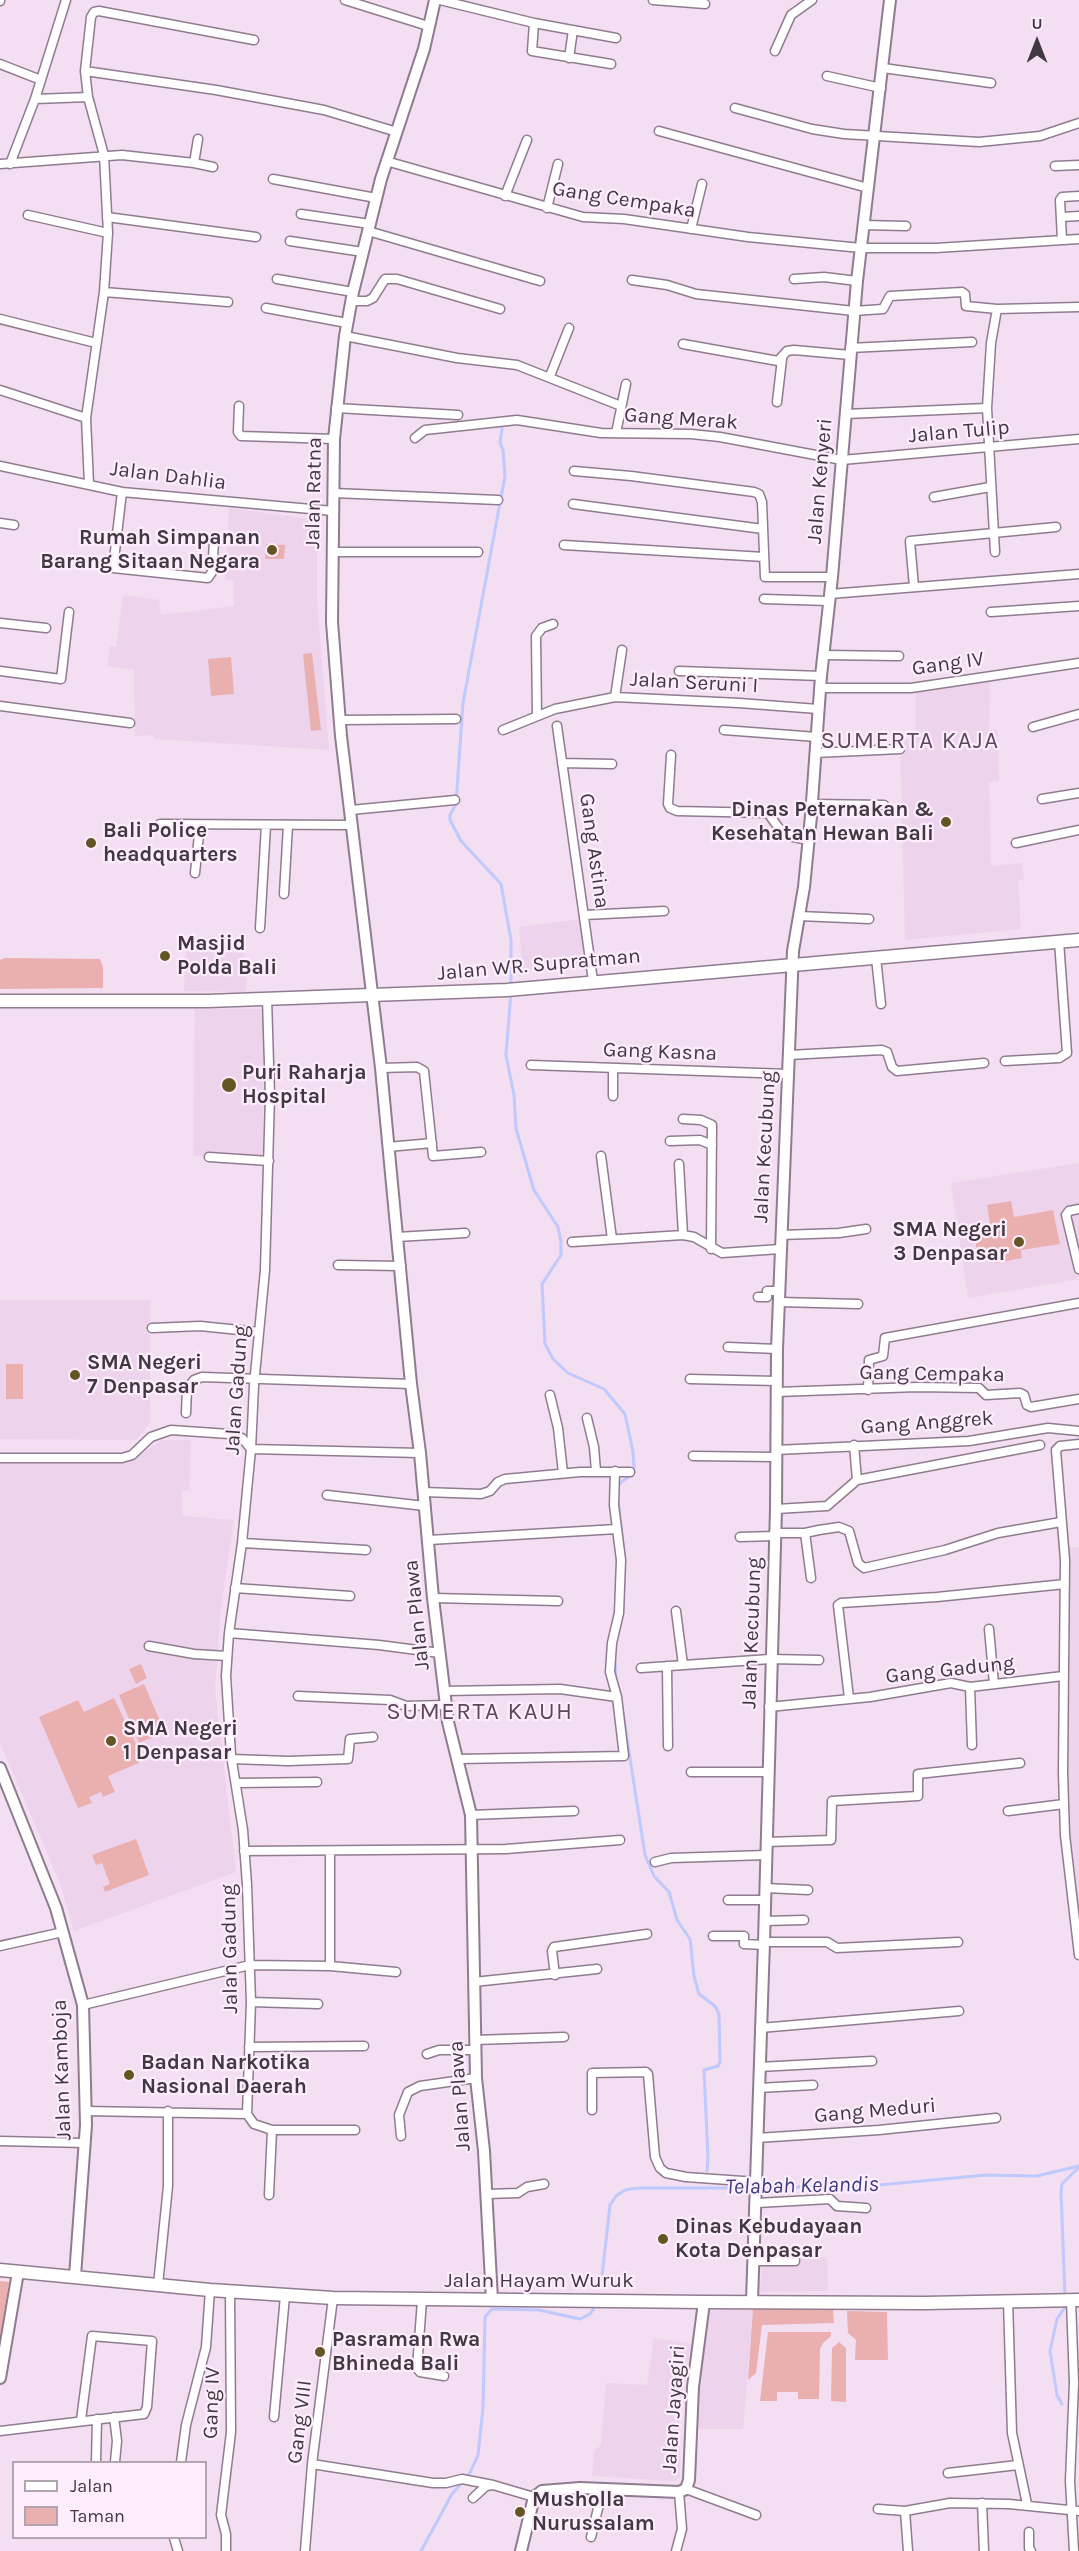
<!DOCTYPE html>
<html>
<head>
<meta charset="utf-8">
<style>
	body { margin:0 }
	#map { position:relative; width:1079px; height:2551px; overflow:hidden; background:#f3def2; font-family:Karla,sans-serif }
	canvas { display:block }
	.legend { position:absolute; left:12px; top:2461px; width:195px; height:78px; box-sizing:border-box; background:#feedfd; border:2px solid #b2a5b2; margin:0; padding:8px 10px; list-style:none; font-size:18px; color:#413941 }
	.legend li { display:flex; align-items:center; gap:12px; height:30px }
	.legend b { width:30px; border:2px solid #b2a5b2 }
	.north { position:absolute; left:1007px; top:12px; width:60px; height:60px; -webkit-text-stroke:4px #feedfd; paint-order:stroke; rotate:0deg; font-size:16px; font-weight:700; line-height:24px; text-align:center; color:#413941 }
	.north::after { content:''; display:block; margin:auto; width:21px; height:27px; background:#413941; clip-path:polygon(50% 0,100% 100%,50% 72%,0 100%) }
</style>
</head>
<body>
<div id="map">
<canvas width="1079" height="2551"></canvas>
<ul class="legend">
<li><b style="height:8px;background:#fff"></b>Jalan</li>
<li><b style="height:16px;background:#eab0b0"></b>Taman</li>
</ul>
<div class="north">U</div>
</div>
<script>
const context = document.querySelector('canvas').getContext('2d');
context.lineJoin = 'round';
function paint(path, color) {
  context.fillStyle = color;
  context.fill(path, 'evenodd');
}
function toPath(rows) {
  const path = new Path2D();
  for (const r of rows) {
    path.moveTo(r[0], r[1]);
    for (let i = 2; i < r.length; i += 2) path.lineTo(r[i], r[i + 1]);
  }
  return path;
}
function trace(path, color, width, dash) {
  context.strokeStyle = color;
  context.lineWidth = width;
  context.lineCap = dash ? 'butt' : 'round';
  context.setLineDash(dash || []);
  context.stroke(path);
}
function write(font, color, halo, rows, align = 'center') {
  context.font = font + ' Karla,sans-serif';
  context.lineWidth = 4.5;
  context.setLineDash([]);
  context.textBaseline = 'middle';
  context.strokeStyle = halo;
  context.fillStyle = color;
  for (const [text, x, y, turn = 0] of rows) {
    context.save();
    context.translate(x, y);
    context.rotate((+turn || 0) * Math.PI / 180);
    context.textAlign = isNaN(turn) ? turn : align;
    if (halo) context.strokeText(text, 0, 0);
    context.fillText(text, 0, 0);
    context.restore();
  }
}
paint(toPath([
	[229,508,317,520,317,599,329,750,155,739,154,735,135,736,134,670,107,666,110,646,116,647,123,595,159,600,161,615,234,606,233,580,225,580],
	[990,673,989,730,998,730,999,781,989,782,991,866,1022,863,1024,879,1018,880,1021,929,905,940,900,740,915,739,916,687],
	[581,919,588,964,523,970,519,927],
	[186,951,244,953,243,967,247,968,246,992,184,991],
	[195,1009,264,1009,263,1159,193,1156],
	[1079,1163,1079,1279,968,1298,951,1183],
	[0,1300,150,1300,150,1423,136,1440,0,1439],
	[162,1440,191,1440,189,1490,182,1491,182,1516,234,1520,221,1607,215,1688,236,1872,74,1931,60,1883,0,1743,0,1461,123,1461,138,1456],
	[1079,1547,1079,1912,1065,1856,1064,1548],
	[797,2257,827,2257,828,2291,760,2292,762,2264,797,2264],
	[718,2309,753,2309,743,2429,697,2429,705,2316,709,2311],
	[654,2338,691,2344,680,2407,680,2478,673,2481,592,2476,594,2451,601,2445,606,2383,647,2385]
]), '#eed3ed');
paint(toPath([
	[266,544,285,545,284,559,265,559],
	[312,653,321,730,311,731,303,654],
	[231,657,234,694,211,696,208,659],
	[5,958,100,959,103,967,103,988,0,989,0,960],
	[1011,1201,1014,1217,1053,1210,1060,1244,1021,1250,1022,1258,995,1263,993,1249,977,1251,973,1227,990,1224,987,1205],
	[6,1364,23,1364,23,1399,6,1399],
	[141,1664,147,1678,136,1684,129,1669],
	[144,1684,165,1732,139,1743,119,1695],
	[114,1698,143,1759,138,1761,139,1763,108,1776,115,1792,103,1797,101,1792,89,1797,92,1803,78,1808,39,1717,78,1700,84,1712],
	[136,1839,149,1875,105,1892,103,1887,110,1884,102,1863,96,1865,92,1855],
	[0,2281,9,2282,0,2341],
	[753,2309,833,2310,834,2323,762,2325,756,2373,748,2380],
	[847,2311,887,2312,888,2360,855,2360,856,2340,848,2333],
	[768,2332,831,2332,831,2336,823,2343,820,2349,819,2399,798,2399,798,2392,777,2392,777,2401,760,2401],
	[839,2342,846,2348,846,2402,831,2401,832,2348]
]), '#eab0b0');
trace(toPath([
	[503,422,500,443,503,450,505,476,463,703,456,804,450,815,450,820,461,841,501,884,511,940,511,985],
	[511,992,506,1055,514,1095,516,1129,534,1190,558,1227,561,1242,561,1255,542,1284,545,1344,553,1359,568,1373,604,1389,625,1414,633,1452,634,1468,632,1474,619,1484,618,1488],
	[618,1498,624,1554],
	[615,1661,616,1682],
	[622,1706,645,1855,654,1876,669,1892,677,1920,690,1939,694,1976,699,1994,715,2006,719,2014,720,2062,718,2066,704,2070,708,2158,707,2171],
	[759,2188,879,2185,986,2175,1037,2176,1079,2166],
	[601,2285,610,2205,616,2196,625,2190,638,2188,752,2188],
	[1065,2296,1061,2192,1062,2184,1079,2167],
	[1062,2404,1057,2395,1050,2351,1057,2319,1065,2307,1065,2302],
	[421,2551,452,2494,469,2475,478,2455,483,2408,485,2317,492,2309,539,2310,580,2319,590,2314,594,2308]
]), '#bfc9fb', 3);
const minor = toPath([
	[345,0,428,26],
	[440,0,534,23,616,38],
	[653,0,705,4],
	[0,1,0,0],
	[534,23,532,51,611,64],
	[775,51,791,15,812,0],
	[569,58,573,30],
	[0,64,41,80],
	[883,68,991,83],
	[85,71,216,90,324,110,397,132],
	[827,76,881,88],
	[35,99,88,97],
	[735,108,812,129,844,134,979,142,1040,136,1079,123],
	[659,131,868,188],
	[386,161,583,217,624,219,748,237,861,248,936,248,1079,239],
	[194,163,198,139],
	[0,164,122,155,194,163,213,167],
	[10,164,35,99,66,0],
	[1055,166,1079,165],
	[273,179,376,198],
	[505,196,527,140],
	[547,208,558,164],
	[301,214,370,224],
	[28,215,108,233],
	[107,217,256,237],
	[1062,217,1079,216],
	[863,225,906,226],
	[691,229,702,184],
	[368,231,540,281],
	[1062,240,1060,200,1062,197,1079,196],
	[290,241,363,252],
	[277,279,353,292],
	[794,279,824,277,857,281],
	[632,280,667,285,696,294,854,311,883,309,890,296,962,292,965,294,966,306,997,309],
	[104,292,228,302],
	[351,301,367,301,373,298,385,279,397,279,500,309],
	[266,308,347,323],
	[0,319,96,343],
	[345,336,457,358,517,365,621,406],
	[683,344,778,361,787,351,794,350,850,355],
	[850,348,972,342],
	[550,376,569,328],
	[0,390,86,418],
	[777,402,782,359],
	[239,406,238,432,241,436,334,439],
	[336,408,458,415],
	[846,414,987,408],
	[616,433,626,384],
	[415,438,425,430,517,420,601,433,691,434,720,437,842,460,1079,439],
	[0,466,122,492,333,511],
	[574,471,631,476,754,492,759,494,762,502,765,577,832,577],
	[89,484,86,418,104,292,108,233,104,155,88,97,85,71,91,17,94,12,99,11,254,40],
	[122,492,113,568,208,578,212,572,214,542],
	[334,493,498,500],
	[934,497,990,487],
	[573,504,763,529],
	[0,523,14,525],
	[564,545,764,557],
	[333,552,478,552],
	[995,552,987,408,991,343,997,309,1079,307],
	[914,587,910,541,1056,527],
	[830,594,1079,574],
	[764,599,829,601],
	[991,612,1079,606],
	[0,623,46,628],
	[824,655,899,656],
	[0,671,61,679,69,612],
	[679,671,821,676],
	[821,688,911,688,1079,663],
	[615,697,622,650],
	[0,706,130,723],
	[537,716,536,636,542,628,553,624],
	[340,720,456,719],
	[557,726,593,981],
	[1033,727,1079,714],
	[503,730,555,709,615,697,739,703,818,709],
	[724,730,817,737],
	[815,753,900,749],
	[671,755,668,804,670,808,677,811,768,813,778,827,788,836,809,840],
	[562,763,612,764],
	[1042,799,1079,793],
	[812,804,884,805],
	[351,810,455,800],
	[160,824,352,825],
	[1016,843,1079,830],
	[195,873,200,825],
	[284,894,288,825],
	[585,915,664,911],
	[799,916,869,919],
	[260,928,266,825],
	[876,958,881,1004],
	[789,1055,882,1050,887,1052,892,1067,897,1071,984,1063],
	[1005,1061,1059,1058,1067,1053,1059,941],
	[531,1065,788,1074],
	[381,1068,417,1067,424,1071,433,1156,481,1152],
	[613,1068,613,1096],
	[683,1119,701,1120,712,1125,711,1249],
	[670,1141,700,1140,712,1145],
	[388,1147,432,1143],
	[601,1156,612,1239],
	[209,1157,269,1161],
	[679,1164,683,1235],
	[1079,1209,1069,1211,1066,1215,1079,1269],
	[781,1235,839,1233,866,1229],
	[397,1237,465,1233],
	[572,1242,683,1235,694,1237,722,1253,780,1249],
	[338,1265,401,1266],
	[758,1297,767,1297,767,1291,779,1291],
	[779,1302,858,1304],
	[152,1328,200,1326,259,1332],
	[728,1347,777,1349],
	[690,1379,777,1381],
	[868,1390,869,1360,883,1356,885,1338,1079,1303],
	[777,1392,917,1387,979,1388,986,1395,1020,1393,1024,1395,1027,1405,1031,1407,1079,1399],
	[550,1395,558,1428,563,1473],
	[186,1413,187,1389,194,1380,202,1377,411,1384],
	[587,1418,594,1447,596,1471],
	[1079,1444,1060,1446,1056,1450,1065,1560,1063,1773,1065,1835,1079,1955],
	[854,1445,857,1480,1040,1445],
	[251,1449,420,1453],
	[776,1450,969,1441,1048,1428,1079,1431],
	[693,1456,775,1457],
	[0,1458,122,1458,132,1455,151,1437,171,1430,229,1434,242,1438,251,1449],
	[424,1492,481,1494,490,1491,498,1482,505,1479,580,1472,630,1472],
	[327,1495,425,1506],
	[776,1509,827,1506,857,1480],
	[774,1533,805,1533],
	[740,1537,774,1536],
	[429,1540,617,1529],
	[242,1543,366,1550],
	[811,1578,805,1533,819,1530,839,1527,849,1531,858,1563,864,1568,945,1550,998,1533,1061,1522],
	[235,1588,350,1596],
	[433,1598,558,1601],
	[676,1611,683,1665],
	[989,1629,994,1684],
	[229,1633,379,1645,440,1653],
	[149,1646,194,1654,227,1656],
	[667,1666,668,1746],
	[641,1668,770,1659,819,1660],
	[970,1687,972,1745],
	[444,1691,560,1689,617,1697],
	[298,1696,390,1700,406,1706,445,1705],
	[849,1698,838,1605,841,1603,937,1597,1065,1584],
	[769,1707,870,1697,951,1683,970,1687,1063,1676],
	[232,1759,288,1761,348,1759,350,1739,373,1737],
	[458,1759,624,1756,617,1697,610,1672,612,1643,619,1613,621,1560,614,1505,615,1471],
	[691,1772,768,1772],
	[236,1783,317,1782],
	[1008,1811,1064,1804],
	[471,1815,574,1811],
	[766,1842,831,1840,832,1801,918,1796,918,1774,1020,1763],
	[244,1851,506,1849,620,1840],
	[330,1851,330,1966],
	[655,1862,671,1858,766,1855],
	[765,1888,808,1890],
	[728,1900,765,1900],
	[764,1921,804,1920],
	[713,1936,744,1936,744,1944,764,1945],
	[764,1942,827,1942,837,1948,958,1942],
	[0,1946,63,1932],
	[555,1975,552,1951,554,1947,647,1934],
	[474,1982,597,1969],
	[251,2002,318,2004],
	[83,2005,250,1965,330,1966,396,1972],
	[760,2028,959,2011],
	[475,2040,564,2037],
	[249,2047,364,2046],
	[427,2054,439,2050,475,2050],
	[759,2067,872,2061],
	[759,2088,813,2085],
	[592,2110,592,2073,646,2072,648,2074,655,2157,660,2168,666,2173,686,2177,757,2182],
	[86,2111,247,2114],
	[247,2114,251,2002,247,1885,243,1830,231,1755,226,1676,229,1633,242,1543,251,1449,254,1385,265,1270,270,1096,267,999],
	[247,2114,254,2124,272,2130,355,2130],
	[401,2136,399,2115,408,2092,420,2086,476,2078],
	[757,2138,879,2130,996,2118],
	[0,2141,85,2143],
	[487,2194,518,2193,527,2187,544,2184],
	[269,2195,272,2130],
	[757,2203,830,2199,837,2206,866,2208],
	[754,2261,795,2261],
	[158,2285,168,2186,168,2111],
	[422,2300,417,2368,420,2372,444,2376],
	[1071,2300,1074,2383,1070,2481,1074,2551],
	[1008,2301,1012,2433,1027,2504],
	[114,2417,117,2441,115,2462],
	[274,2417,285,2296],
	[0,2431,144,2414,147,2407,152,2341,92,2336,81,2420],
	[96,2462,97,2419],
	[181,2462,186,2425,206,2347,210,2290],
	[312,2464,433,2483,446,2483,462,2479,493,2485],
	[948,2473,1018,2465],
	[686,2489,756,2515],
	[473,2498,486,2486,493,2485,534,2497],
	[982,2503,984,2551],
	[878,2509,905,2511,950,2503,1009,2504,1079,2511],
	[905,2511,908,2551],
	[1029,2532,1029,2548,1031,2551],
	[591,2537,603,2488],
	[174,2538,178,2551],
	[226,2551,226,2534,221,2515,231,2432,230,2291],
	[305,2551,312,2464,333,2298],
	[676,2551,682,2529,679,2492]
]);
const tertiary = toPath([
	[435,0,424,49,381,179,353,292,345,336,334,439,332,622,341,736,381,1068,411,1384,420,1453,433,1598,448,1722,471,1815,476,2078,484,2151,492,2300],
	[0,1768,56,1908,83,2005,86,2125,75,2276],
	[752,2301,764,1942,776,1509,777,1349,793,951,804,887,811,816,821,676,832,577,857,281,890,0],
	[0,2378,18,2272],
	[521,2551,534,2497,542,2491,580,2488,679,2492,686,2489,689,2480,693,2387,704,2302]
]);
const secondary = toPath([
	[0,2270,210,2290,333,2298,704,2302,925,2303,1079,2300]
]);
const primary = toPath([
	[0,1001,208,1001,507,990,1079,940]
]);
trace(minor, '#8f7c8e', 11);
trace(tertiary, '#8f7c8e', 14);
trace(secondary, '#8f7c8e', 15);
trace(primary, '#8f7c8e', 15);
trace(minor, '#fff', 8);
trace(tertiary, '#fff', 10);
trace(secondary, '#fff', 12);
trace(primary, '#fff', 12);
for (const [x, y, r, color] of [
	[272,550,6,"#645623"],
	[946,822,6,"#645623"],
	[91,843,6,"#645623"],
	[165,956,6,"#645623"],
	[229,1085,8,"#645623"],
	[1019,1242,6,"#645623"],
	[75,1375,6,"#645623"],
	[111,1741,6,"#645623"],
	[129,2075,6,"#645623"],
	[663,2239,6,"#645623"],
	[320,2352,6,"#645623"],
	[520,2512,6,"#645623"]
]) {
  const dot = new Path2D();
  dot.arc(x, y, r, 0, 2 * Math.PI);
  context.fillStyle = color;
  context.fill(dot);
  trace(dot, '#feedfd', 2);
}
write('21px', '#413941', '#feedfd', [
	["Gang Cempaka",624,200,9],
	["Gang Merak",681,419,4],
	["Jalan Tulip",959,432,-5],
	["Jalan Dahlia",168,476,7],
	["Jalan Kenyeri",820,481,-85],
	["Jalan Ratna",314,493,-89],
	["Gang IV",948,664,-8],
	["Jalan Seruni I",694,683,3],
	["Gang Astina",594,851,82],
	["Jalan WR. Supratman",539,965,-5],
	["Gang Kasna",660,1052,2],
	["Jalan Kecubung",765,1147,-87],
	["Gang Cempaka",932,1374,1],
	["Jalan Gadung",237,1390,-86],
	["Gang Anggrek",927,1423,-4],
	["Jalan Plawa",417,1615,-96],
	["Jalan Kecubung",752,1633,-88],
	["Gang Gadung",950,1670,-6],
	["Jalan Gadung",230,1949,-91],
	["Jalan Kamboja",62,2070,-92],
	["Jalan Plawa",460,2096,-94],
	["Gang Meduri",875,2111,-5],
	["Jalan Hayam Wuruk",539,2281],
	["Gang IV",212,2403,-88],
	["Jalan Jayagiri",674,2409,-86],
	["Gang VIII",300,2422,-83]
]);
write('bold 21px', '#413941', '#feedfd', [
	["Rumah Simpanan",260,538,"right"],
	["Barang Sitaan Negara",260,562,"right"],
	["Dinas Peternakan &",934,810,"right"],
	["Kesehatan Hewan Bali",934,834,"right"],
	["Bali Police",103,831],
	["headquarters",103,855],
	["Masjid",177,944],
	["Polda Bali",177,968],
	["Puri Raharja",242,1073],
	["Hospital",242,1097],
	["SMA Negeri",1007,1230,"right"],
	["3 Denpasar",1007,1254,"right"],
	["SMA Negeri",87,1363],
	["7 Denpasar",87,1387],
	["SMA Negeri",123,1729],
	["1 Denpasar",123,1753],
	["Badan Narkotika",141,2063],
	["Nasional Daerah",141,2087],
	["Dinas Kebudayaan",675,2227],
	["Kota Denpasar",675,2251],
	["Pasraman Rwa",332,2340],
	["Bhineda Bali",332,2364],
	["Musholla",532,2500],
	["Nurussalam",532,2524]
], 'left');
write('italic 22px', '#383e7b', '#feedfd', [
	["Telabah Kelandis",802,2186,-1]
]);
context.letterSpacing = '1.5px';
write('24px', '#5b495a', '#feedfd', [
	["SUMERTA KAJA",910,741],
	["SUMERTA KAUH",480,1712]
]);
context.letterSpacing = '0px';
</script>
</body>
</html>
